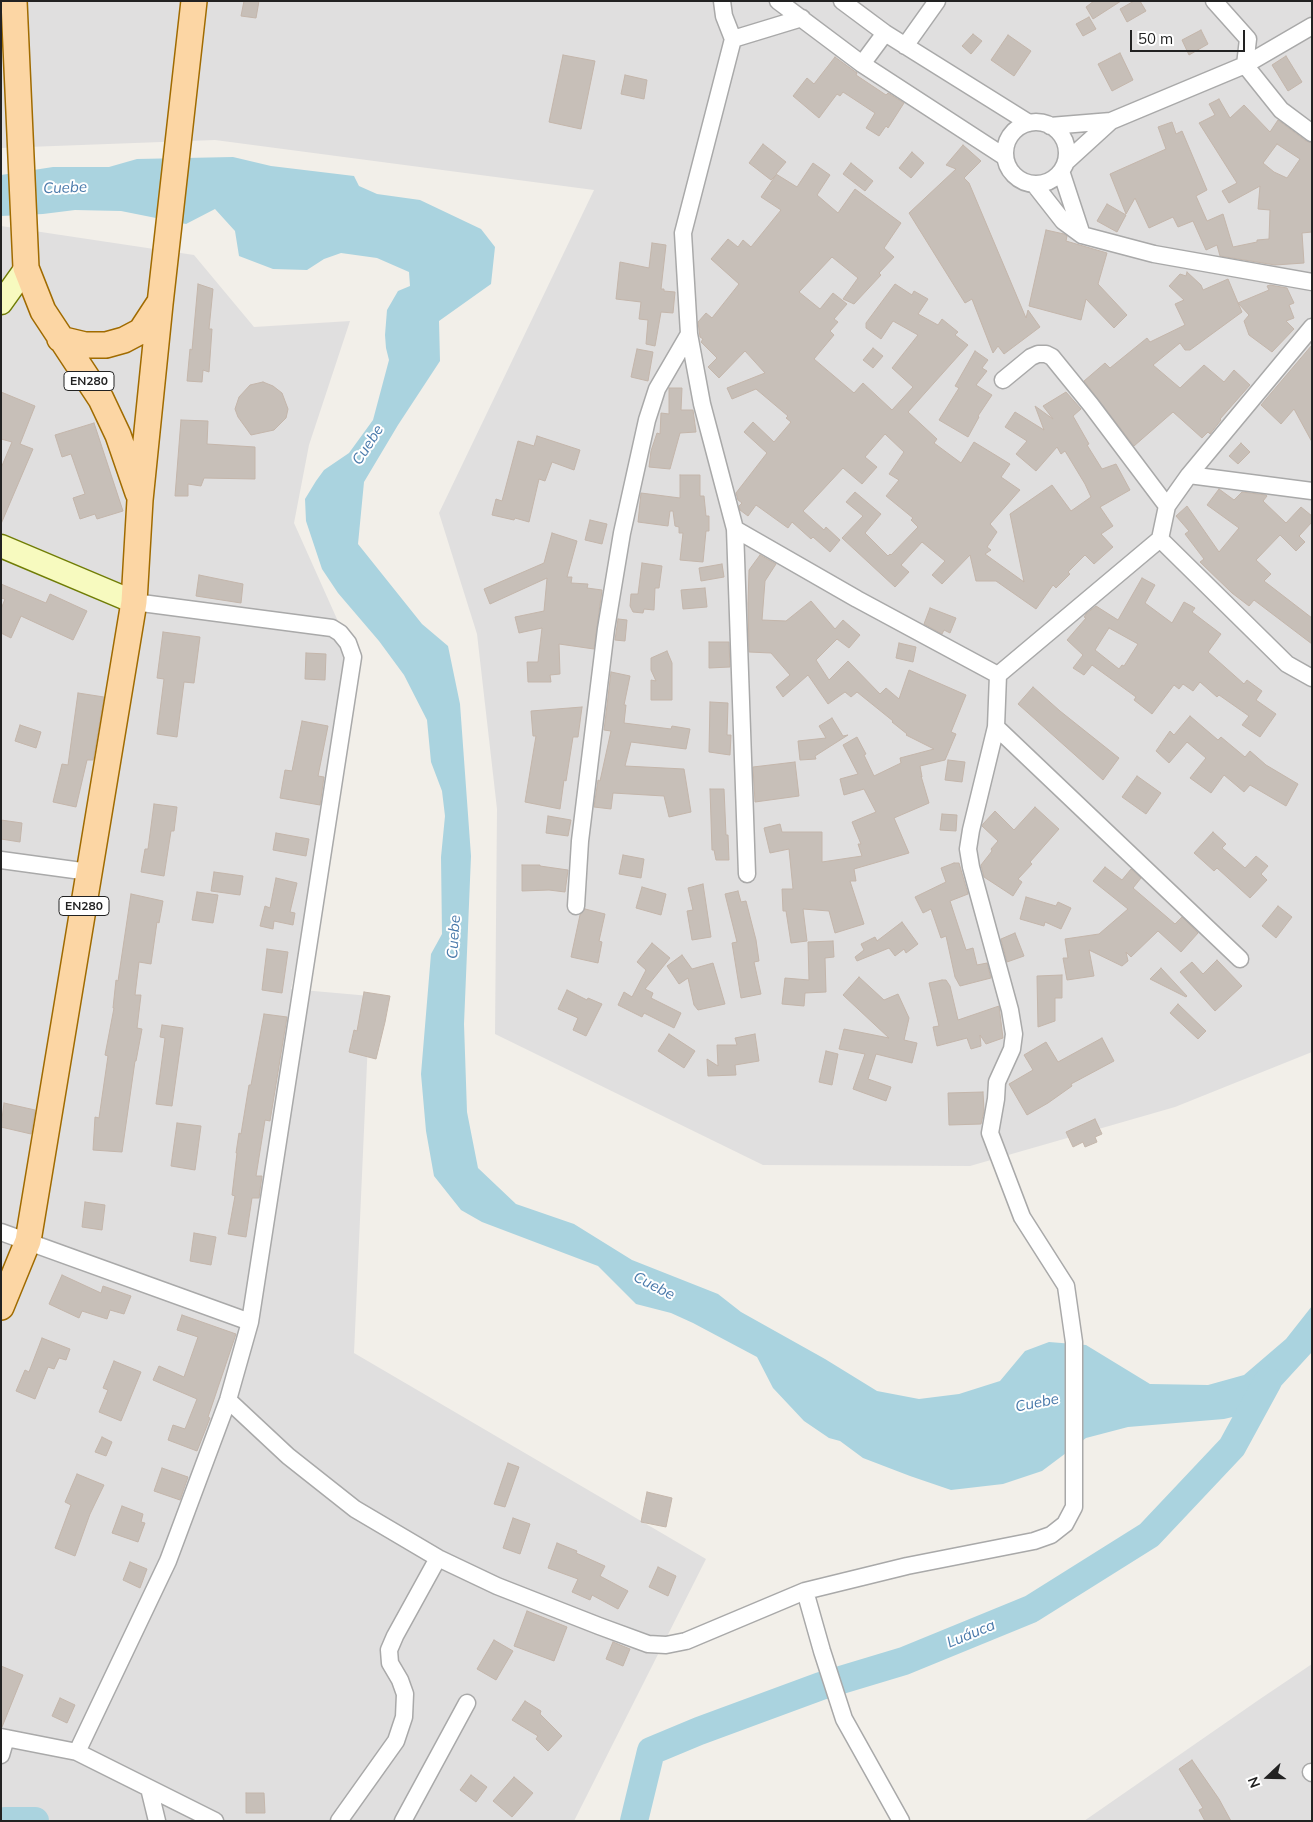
<!DOCTYPE html>
<html>
<head>
<meta charset="utf-8">
<style>
	body { margin:0 }
	#map { position:relative; width:1313px; height:1822px; overflow:hidden; background:#f2efe9; font-family:Mulish,sans-serif }
	canvas { display:block }
	.frame { position:absolute; inset:0; border:2px solid #222; pointer-events:none }
	.north { position:absolute; left:1243px; top:1752px; width:50px; height:50px; -webkit-text-stroke:4px #fff; paint-order:stroke; rotate:249deg; font-size:14px; font-weight:700; line-height:20px; text-align:center; color:#222 }
	.north::after { content:''; display:block; margin:auto; width:18px; height:22px; background:#222; clip-path:polygon(50% 0,100% 100%,50% 72%,0 100%) }
	.scale { position:absolute; left:1130px; top:30px; width:115px; height:22px; box-sizing:border-box; border:2px solid #222; border-top:0; padding-left:6px; font-size:15px; line-height:18px; white-space:nowrap; color:#222; -webkit-text-stroke:4px #fff; paint-order:stroke }
</style>
</head>
<body>
<div id="map">
<canvas width="1313" height="1822"></canvas>
<div class="frame"></div>
<div class="north">N</div>
<div class="scale">50 m</div>
</div>
<script>
const context = document.querySelector('canvas').getContext('2d');
context.lineJoin = 'round';
function paint(path, color) {
  context.fillStyle = color;
  context.fill(path, 'evenodd');
}
function toPath(rows) {
  const path = new Path2D();
  for (const r of rows) {
    if (r.length === 3) {
      path.moveTo(r[0] + r[2], r[1]);
      path.arc(r[0], r[1], r[2], 0, 2 * Math.PI);
      continue;
    }
    path.moveTo(r[0], r[1]);
    for (let i = 2; i < r.length; i += 2) path.lineTo(r[i], r[i + 1]);
  }
  return path;
}
function trace(path, color, width, dash) {
  context.strokeStyle = color;
  context.lineWidth = width;
  context.lineCap = dash ? 'butt' : 'round';
  context.setLineDash(dash || []);
  context.stroke(path);
}
function write(font, color, halo, rows, align = 'center') {
  context.font = font + ' Mulish,sans-serif';
  context.lineWidth = 4;
  context.setLineDash([]);
  context.textBaseline = 'middle';
  context.strokeStyle = halo;
  context.fillStyle = color;
  for (const [text, x, y, turn = 0] of rows) {
    context.save();
    context.translate(x, y);
    context.rotate((+turn || 0) * Math.PI / 180);
    context.textAlign = isNaN(turn) ? turn : align;
    if (halo) context.strokeText(text, 0, 0);
    context.fillText(text, 0, 0);
    context.restore();
  }
}
paint(toPath([
	[1,1,1312,1,1312,1052,1175,1107,970,1166,763,1165,495,1034,497,809,477,634,439,513,594,190,215,140,1,148],
	[1,226,194,255,254,327,350,321,309,445,294,523,358,666,291,989,370,996,354,1353,706,1559,574,1821,33,1821,1,1810],
	[1312,1664,1312,1821,1084,1821,1260,1699]
]), '#e0dfdf');
paint(toPath([
	[233,157,271,166,354,176,359,186,377,194,420,200,481,229,495,247,491,284,439,321,440,361,398,425,364,482,358,544,422,624,448,646,460,704,471,856,464,1024,467,1112,478,1168,516,1204,574,1224,632,1260,718,1294,741,1312,825,1359,877,1391,919,1399,959,1394,1000,1381,1025,1351,1049,1342,1086,1345,1150,1384,1208,1385,1244,1375,1286,1339,1312,1306,1312,1352,1258,1411,1224,1419,1128,1427,1086,1438,1042,1471,1003,1484,951,1490,910,1476,863,1458,840,1441,829,1438,804,1421,773,1388,757,1357,693,1323,671,1313,636,1304,598,1266,482,1222,461,1210,434,1176,426,1131,421,1074,431,954,442,934,441,857,445,816,442,791,431,762,427,720,404,675,379,641,338,593,322,569,306,521,305,499,316,481,324,470,349,453,373,420,389,360,386,348,385,335,387,310,398,291,410,286,409,272,377,258,341,253,324,259,307,270,273,269,239,256,235,231,215,209,186,224,121,211,75,210,43,214,1,216,1,175,53,167,109,167,137,159]
]), '#aad3df');
trace(toPath([
	[5,1821,35,1821],
	[634,1821,651,1751,699,1731,821,1686,904,1661,1031,1609,1149,1535,1232,1447,1268,1381]
]), '#aad3df', 28);
const building = toPath([
	[244,1,259,1,256,18,241,16,244,1],
	[1094,1,1121,1,1093,19,1086,7,1094,1],
	[1134,1,1140,1,1146,11,1127,22,1120,9,1134,1],
	[1089,17,1096,29,1083,36,1076,24,1089,17],
	[1201,30,1208,44,1189,55,1182,40,1201,30],
	[973,34,982,41,971,54,962,46,973,34],
	[1008,35,1031,51,1014,76,991,60,1008,35],
	[1120,53,1133,80,1112,91,1098,64,1120,53],
	[563,55,595,61,581,129,549,122,563,55],
	[1286,56,1302,82,1288,91,1272,65,1286,56],
	[835,57,857,73,856,75,886,95,888,93,904,103,888,128,886,126,879,136,866,128,875,113,843,92,840,96,837,94,819,118,793,96,807,78,814,84,835,57],
	[625,75,647,80,644,99,621,94,625,75],
	[1219,99,1230,118,1244,105,1270,132,1278,120,1306,141,1312,143,1312,232,1302,233,1304,263,1275,265,1220,256,1217,245,1206,250,1193,221,1178,227,1173,217,1149,228,1135,198,1126,214,1110,174,1166,149,1158,127,1172,122,1176,134,1182,131,1207,190,1196,196,1207,221,1223,214,1233,247,1257,242,1257,240,1269,239,1270,210,1258,209,1260,186,1229,203,1222,191,1237,183,1199,123,1215,115,1209,104,1219,99],
	[1277,144,1300,159,1287,178,1274,172,1263,163,1277,144],
	[763,144,786,162,776,174,797,187,813,163,830,175,817,195,838,213,855,189,901,223,884,248,894,257,879,273,881,275,854,304,843,299,858,278,832,257,799,292,820,309,833,293,847,304,834,319,838,322,830,331,834,335,814,359,854,393,863,383,892,410,913,387,892,368,918,335,893,321,881,339,866,328,866,323,895,284,912,295,914,291,928,299,918,314,938,325,942,319,958,332,955,335,968,345,908,412,937,439,934,443,961,463,974,442,1010,464,1001,477,1020,490,990,524,997,532,987,547,991,550,985,554,1024,582,1010,514,1052,485,1071,511,1091,497,1085,484,1065,451,1061,454,1057,447,1036,471,1016,454,1027,441,1005,427,1015,412,1044,430,1035,406,1053,419,1043,406,1066,392,1081,409,1073,416,1089,444,1087,445,1102,469,1116,464,1130,490,1100,507,1113,526,1101,534,1113,547,1094,564,1085,555,1068,572,1070,574,1056,588,1053,585,1036,609,996,581,976,581,970,555,942,584,932,575,945,561,922,542,901,565,909,572,895,587,842,538,863,516,846,502,855,492,881,514,865,533,888,556,890,554,891,555,918,527,911,520,913,518,886,496,899,480,889,474,904,452,885,434,865,457,877,467,862,484,843,468,803,511,824,530,826,527,840,540,830,552,813,537,811,539,792,522,788,528,756,505,748,516,740,510,739,506,742,503,738,500,736,493,767,453,744,432,753,422,774,442,791,422,786,418,788,416,756,389,732,399,727,388,765,373,745,351,719,378,708,367,717,358,701,342,703,339,700,337,698,322,706,313,712,318,739,284,711,259,728,239,738,247,743,240,751,247,781,210,761,197,776,175,771,180,749,163,763,144],
	[963,145,981,161,964,178,969,183,1026,318,1028,310,1040,327,1004,354,998,346,993,353,972,299,965,303,909,213,956,169,946,165,963,145],
	[912,152,924,163,911,178,899,168,912,152],
	[851,163,873,181,865,191,843,174,851,163],
	[1107,204,1126,215,1117,232,1097,221,1107,204],
	[1046,230,1064,234,1067,236,1066,241,1107,253,1098,284,1127,315,1114,328,1086,299,1081,320,1029,306,1046,230],
	[652,243,666,245,661,289,664,289,664,291,675,292,673,313,661,312,655,346,646,344,648,320,639,319,641,302,616,299,620,262,649,268,652,243],
	[1187,272,1201,285,1203,290,1228,279,1238,303,1269,290,1267,286,1270,285,1287,288,1294,303,1289,305,1294,318,1286,321,1294,329,1272,352,1249,335,1244,321,1249,315,1238,303,1242,312,1190,350,1185,350,1180,343,1153,365,1180,388,1204,365,1224,382,1234,370,1250,385,1220,419,1221,420,1210,434,1208,432,1202,438,1173,412,1134,446,1084,381,1105,363,1110,368,1147,338,1150,342,1185,325,1175,304,1184,300,1169,286,1180,274,1186,276,1187,272],
	[198,284,213,289,209,329,212,329,209,372,203,370,202,382,187,381,190,349,192,350,198,284],
	[1312,345,1312,442,1294,409,1281,424,1261,405,1312,345],
	[873,348,883,356,873,368,863,360,873,348],
	[637,349,653,352,648,381,631,377,637,349],
	[975,351,988,360,982,368,987,371,976,385,992,395,978,416,979,417,968,437,939,420,959,388,955,386,975,351],
	[263,382,273,386,282,393,288,409,286,418,274,430,251,435,238,417,235,409,239,397,250,385,263,382],
	[669,388,682,388,681,410,693,410,696,432,680,433,670,469,649,467,651,451,657,433,660,434,661,413,669,414,669,388],
	[1,392,35,406,20,444,33,449,1,524,1,468,12,442,1,439,1,392],
	[181,420,208,421,207,444,255,447,255,479,204,478,201,486,188,484,188,496,175,496,181,420],
	[94,423,123,511,97,519,95,514,80,519,73,498,85,494,71,454,62,457,55,435,94,423],
	[537,436,580,450,574,470,552,462,545,481,539,479,529,522,515,518,514,520,492,515,496,499,502,501,518,441,534,446,537,436],
	[1241,443,1250,452,1238,464,1229,456,1241,443],
	[680,475,700,475,700,496,704,496,706,516,709,516,709,531,706,531,703,562,680,560,683,533,679,533,679,527,675,526,673,511,670,511,668,526,638,522,641,493,680,498,680,475],
	[1219,489,1234,500,1242,492,1266,495,1267,496,1263,501,1286,523,1301,507,1312,516,1312,522,1299,536,1305,542,1296,551,1280,535,1256,560,1271,574,1264,581,1312,618,1312,644,1254,600,1249,606,1232,593,1200,562,1204,559,1185,534,1189,531,1176,516,1187,506,1219,552,1239,528,1207,505,1219,489],
	[590,520,607,524,602,544,585,540,590,520],
	[552,533,577,541,567,577,572,577,571,583,588,584,587,588,602,590,594,649,559,644,560,674,550,675,551,682,528,682,527,662,538,662,542,628,519,633,515,617,544,611,547,578,490,604,484,589,544,563,552,533],
	[760,555,776,564,765,581,762,620,786,621,811,601,835,629,843,620,860,635,849,648,837,639,816,660,829,680,848,661,880,694,886,688,899,699,909,670,966,695,951,732,956,734,945,760,920,766,922,777,921,776,929,803,894,818,909,853,854,869,856,881,850,881,864,924,835,933,829,911,803,909,807,941,791,943,786,911,783,911,782,889,793,889,789,849,770,853,764,828,780,824,782,832,822,832,822,862,862,856,858,844,861,844,852,822,876,812,864,789,844,795,840,779,858,774,843,745,857,737,866,754,864,755,874,776,901,763,900,758,934,749,906,735,907,734,892,722,893,721,857,692,851,697,845,692,828,704,808,675,783,697,776,687,790,675,771,653,749,652,748,603,749,570,760,555],
	[642,563,662,566,659,588,655,588,654,610,644,609,643,613,633,612,630,606,631,594,638,594,642,563],
	[722,564,724,577,701,581,699,568,722,564],
	[199,575,243,584,241,603,196,596,199,575],
	[1142,578,1155,585,1145,603,1172,623,1184,602,1195,608,1192,612,1221,634,1208,652,1244,684,1247,680,1262,691,1256,700,1276,714,1260,737,1242,725,1249,716,1219,695,1217,697,1200,682,1193,691,1183,684,1179,689,1174,685,1152,714,1134,700,1136,697,1092,665,1084,675,1073,668,1083,655,1067,640,1086,618,1084,617,1086,614,1096,606,1118,620,1142,578],
	[1109,628,1138,644,1124,666,1122,665,1119,669,1095,650,1109,628],
	[1,584,46,603,50,594,87,611,73,640,21,616,11,638,1,633,1,609,5,599,1,598,1,584],
	[705,588,707,607,683,609,681,590,705,588],
	[930,608,956,618,950,633,944,630,942,634,924,624,930,608],
	[618,619,627,620,625,641,615,640,618,619],
	[163,632,200,637,194,683,184,682,177,737,157,734,164,679,157,678,163,632],
	[709,642,729,642,730,667,709,668,709,642],
	[899,643,916,647,913,662,896,658,899,643],
	[667,651,672,663,672,700,651,700,651,680,656,681,651,670,651,658,667,651],
	[306,653,326,654,325,680,305,679,306,653],
	[611,672,630,676,624,705,626,705,624,723,671,729,672,726,690,729,686,749,631,742,625,766,684,769,691,812,669,817,664,796,613,793,611,809,594,807,598,780,600,781,611,731,604,730,611,672],
	[1033,687,1060,711,1119,758,1103,780,1018,704,1033,687],
	[78,693,104,697,93,760,87,760,76,807,53,802,62,764,68,765,78,693],
	[710,702,728,703,727,735,731,735,730,755,709,752,710,702],
	[582,707,578,737,573,737,566,781,564,780,560,809,525,802,536,736,533,736,531,711,582,707],
	[1190,716,1218,740,1221,737,1245,757,1250,751,1266,765,1298,784,1286,806,1250,785,1244,792,1224,775,1211,793,1190,778,1206,758,1187,742,1169,763,1156,751,1170,731,1174,735,1190,716],
	[832,718,843,736,848,735,815,756,816,759,800,760,798,741,826,738,819,726,832,718],
	[302,721,328,726,318,776,324,777,320,805,280,798,285,770,292,771,302,721],
	[20,725,41,732,36,748,15,741,20,725],
	[948,760,965,762,962,782,945,780,948,760],
	[795,762,799,796,755,802,753,767,795,762],
	[1137,776,1161,793,1146,814,1122,797,1137,776],
	[710,789,724,789,726,835,728,835,729,860,716,860,714,850,712,850,710,789],
	[154,804,177,807,174,831,171,831,164,876,141,872,145,849,148,849,154,804],
	[1035,807,1059,829,1030,862,1032,864,1018,879,1022,882,1013,896,984,877,981,865,992,851,991,849,998,841,982,826,983,824,995,811,1014,830,1035,807],
	[942,814,957,815,956,831,940,830,942,814],
	[548,816,571,820,568,836,546,833,548,816],
	[1,820,22,823,20,842,1,839,1,820],
	[1213,832,1226,844,1222,848,1245,868,1256,856,1268,866,1261,874,1267,880,1250,898,1217,868,1214,871,1194,853,1213,832],
	[276,833,309,839,306,856,273,850,276,833],
	[623,855,644,859,641,878,619,874,623,855],
	[954,863,959,863,968,894,950,901,966,950,973,948,977,965,987,963,991,978,960,986,955,977,946,936,941,938,931,909,923,913,915,897,946,882,941,868,954,863],
	[522,865,540,865,540,866,568,870,565,892,549,890,522,891,522,865],
	[1105,867,1122,880,1131,869,1141,878,1133,888,1175,924,1182,917,1198,933,1181,952,1158,931,1131,957,1126,952,1128,961,1122,966,1089,950,1094,976,1067,980,1063,958,1068,958,1065,939,1099,934,1128,909,1093,881,1105,867],
	[214,872,243,876,240,895,211,891,214,872],
	[276,878,297,883,290,912,295,913,293,925,274,921,273,929,260,926,265,906,270,908,276,878],
	[703,884,711,937,692,940,687,911,693,910,688,888,703,884],
	[642,887,666,894,661,915,636,908,642,887],
	[738,891,741,902,746,901,756,940,759,961,754,962,761,994,741,998,732,943,737,942,725,894,738,891],
	[197,892,218,895,213,923,192,920,197,892],
	[131,894,163,901,159,923,157,922,151,964,139,962,135,995,141,995,137,1028,142,1029,136,1061,135,1061,122,1152,93,1150,95,1117,99,1118,108,1056,105,1055,114,1008,113,1008,116,980,118,981,131,894],
	[1026,897,1056,906,1058,902,1071,908,1061,929,1045,922,1044,926,1020,919,1026,897],
	[1278,906,1292,917,1276,938,1262,926,1278,906],
	[585,909,605,914,599,941,602,942,598,963,571,957,580,915,585,909],
	[902,922,918,944,906,953,904,949,895,956,889,948,857,961,855,957,864,950,861,944,875,937,877,941,902,922],
	[1015,933,1024,956,1007,962,1001,939,1015,933],
	[833,941,834,957,825,958,826,992,805,993,804,1006,782,1004,785,978,809,980,808,942,833,941],
	[652,943,670,958,645,989,653,993,651,998,681,1013,674,1028,644,1013,642,1017,618,1005,624,992,632,997,646,970,637,962,652,943],
	[267,949,288,952,282,993,262,990,267,949],
	[682,955,692,969,713,963,725,1004,698,1010,694,1005,688,978,679,984,667,966,682,955],
	[1217,960,1242,986,1215,1011,1180,972,1192,962,1203,974,1217,960],
	[1161,968,1187,996,1186,997,1150,979,1161,968],
	[1062,975,1062,998,1055,998,1055,1021,1038,1027,1037,976,1062,975],
	[859,977,884,1000,898,994,909,1018,904,1040,917,1043,912,1063,876,1054,868,1079,891,1087,886,1101,853,1089,865,1054,839,1049,844,1029,889,1038,843,995,859,977],
	[942,980,946,980,950,986,958,1020,999,1006,1003,1038,986,1044,980,1035,981,1046,971,1049,967,1038,937,1046,933,1027,939,1026,929,983,942,980],
	[567,990,587,1000,588,998,602,1004,586,1036,573,1030,578,1018,558,1009,567,990],
	[364,992,390,996,385,1022,376,1059,349,1052,354,1030,357,1031,364,992],
	[1178,1004,1206,1031,1198,1039,1170,1013,1178,1004],
	[264,1014,287,1017,270,1121,265,1120,256,1176,262,1176,259,1198,252,1198,246,1237,228,1234,235,1196,232,1195,237,1153,236,1153,239,1133,241,1134,249,1085,251,1085,264,1014],
	[162,1025,183,1028,172,1106,156,1104,165,1038,160,1037,162,1025],
	[669,1034,695,1051,684,1068,658,1051,669,1034],
	[755,1034,759,1061,735,1065,736,1075,708,1076,707,1059,718,1066,717,1045,737,1045,735,1038,755,1034],
	[1102,1038,1114,1061,1071,1084,1072,1086,1048,1103,1027,1115,1009,1084,1033,1070,1024,1055,1046,1042,1058,1062,1102,1038],
	[826,1051,838,1054,832,1085,819,1082,826,1051],
	[983,1092,984,1111,981,1124,949,1125,948,1093,983,1092],
	[4,1103,35,1110,31,1134,1,1127,4,1103],
	[1095,1119,1102,1134,1095,1137,1097,1142,1085,1147,1083,1142,1073,1147,1066,1132,1095,1119],
	[177,1123,201,1126,195,1170,171,1166,177,1123],
	[85,1202,105,1205,102,1230,82,1227,85,1202],
	[194,1233,216,1237,211,1265,190,1261,194,1233],
	[62,1275,101,1293,103,1286,131,1296,124,1314,110,1310,107,1319,82,1311,79,1318,49,1304,62,1275],
	[182,1315,236,1334,208,1417,210,1418,197,1451,168,1440,173,1425,185,1429,197,1399,153,1380,159,1366,184,1377,198,1337,177,1330,182,1315],
	[42,1338,70,1349,66,1360,59,1358,54,1369,48,1367,35,1399,16,1391,25,1370,29,1372,42,1338],
	[114,1361,141,1372,121,1421,99,1412,108,1390,103,1388,114,1361],
	[102,1437,112,1442,106,1456,95,1452,102,1437],
	[508,1463,519,1467,505,1507,494,1504,508,1463],
	[162,1468,188,1477,180,1500,154,1491,162,1468],
	[77,1474,104,1485,90,1514,75,1556,55,1548,71,1505,65,1502,77,1474],
	[647,1492,672,1498,666,1527,641,1522,647,1492],
	[122,1506,143,1514,141,1522,145,1523,138,1542,112,1533,122,1506],
	[513,1518,530,1524,520,1554,503,1548,513,1518],
	[557,1543,577,1551,576,1553,605,1566,600,1576,628,1591,618,1609,592,1595,590,1600,572,1592,578,1579,548,1568,557,1543],
	[130,1562,147,1569,140,1588,123,1580,130,1562],
	[658,1567,676,1576,668,1596,649,1587,658,1567],
	[527,1611,567,1627,554,1661,514,1646,527,1611],
	[494,1640,513,1651,496,1680,477,1669,494,1640],
	[613,1642,630,1649,623,1666,606,1659,613,1642],
	[1,1666,23,1675,2,1727,1,1727,1,1666],
	[60,1698,75,1705,67,1723,52,1716,60,1698],
	[525,1701,541,1711,540,1714,562,1736,548,1751,536,1739,538,1736,512,1720,525,1701],
	[1192,1760,1219,1799,1231,1821,1205,1821,1199,1810,1203,1808,1179,1769,1192,1760],
	[471,1775,487,1787,476,1802,460,1790,471,1775],
	[514,1777,533,1793,512,1817,493,1801,514,1777],
	[246,1793,264,1793,265,1813,246,1813,246,1793]
]);
paint(building, '#c7bfb8');
trace(building, '#c4b6ab', 1);
const minor = toPath([
	[722,1,724,16,733,39,683,233,689,334,702,404,735,529,857,599,998,675],
	[778,1,862,64,1005,157],
	[842,1,885,33,1029,123],
	[1214,1,1248,39,1245,65,1281,110,1312,133],
	[733,39,802,18],
	[905,46,937,1],
	[862,64,885,33],
	[1036,153,31],
	[1050,126,1111,121,1245,65,1312,26],
	[1066,162,1111,121],
	[1061,171,1082,235],
	[1034,184,1063,221,1082,235,1154,254,1312,282],
	[1003,380,1031,357,1038,354,1046,354,1052,357,1091,405,1167,506],
	[1189,475,1312,491],
	[735,529,747,874],
	[1160,539,1287,664,1312,678],
	[996,727,1240,959],
	[1,860,89,872],
	[576,906,580,841,606,629,622,533,647,420,657,389,689,334],
	[1,1232,250,1322],
	[228,1400,288,1456,355,1509,438,1558,497,1586,599,1626,648,1644,666,1645,686,1641,805,1591,907,1566,1034,1541,1051,1535,1065,1524,1074,1507,1074,1342,1066,1286,1022,1217,990,1133,996,1099,997,1082,1012,1049,1014,1034,1010,1010,971,867,968,849,971,830,996,727,998,675,1160,539,1167,506,1189,475,1312,327],
	[805,1591,822,1651,844,1719,901,1821],
	[1,1737,77,1752,168,1561,228,1400,250,1322,353,657,348,643,340,633,332,628,134,602],
	[77,1752,215,1821],
	[1,1755,6,1738],
	[1311,1772,1312,1773],
	[149,1788,157,1821],
	[339,1821,396,1741,404,1717,405,1694,400,1680,390,1663,389,1650,395,1636,438,1558],
	[403,1821,467,1703]
]);
const secondary = toPath([
	[1,303,26,268],
	[1,546,134,602]
]);
const primary = toPath([
	[14,1,26,268,43,311,101,399,118,435,138,493],
	[60,339,85,345,106,345,124,340,141,331,158,305],
	[1,1307,28,1241,134,602,140,500,160,304,194,1]
]);
trace(minor, '#a9a9a9', 19);
trace(secondary, '#707d05', 25);
trace(primary, '#a06b00', 28);
trace(minor, '#fff', 16);
trace(secondary, '#f7fabf', 22);
trace(primary, '#fcd6a4', 25);
for (const [x, y, w] of [
	[89,381,50],
	[84,906,50]
]) {
  const box = new Path2D();
  box.roundRect(x - w / 2, y - 9.5, w, 19, 4);
  context.fillStyle = '#fff';
  context.fill(box);
  trace(box, '#222', 1);
}
write('bold 12px', '#222', null, [
	["EN280",89,381],
	["EN280",84,906]
]);
write('italic 15px', '#4a7aab', '#fff', [
	["Cuebe",65,188,-2],
	["Cuebe",368,445,-57],
	["Cuebe",454,937,-86],
	["Cuebe",654,1286,27],
	["Cuebe",1037,1403,-11],
	["Luáuca",971,1634,-22]
]);
</script>
</body>
</html>
